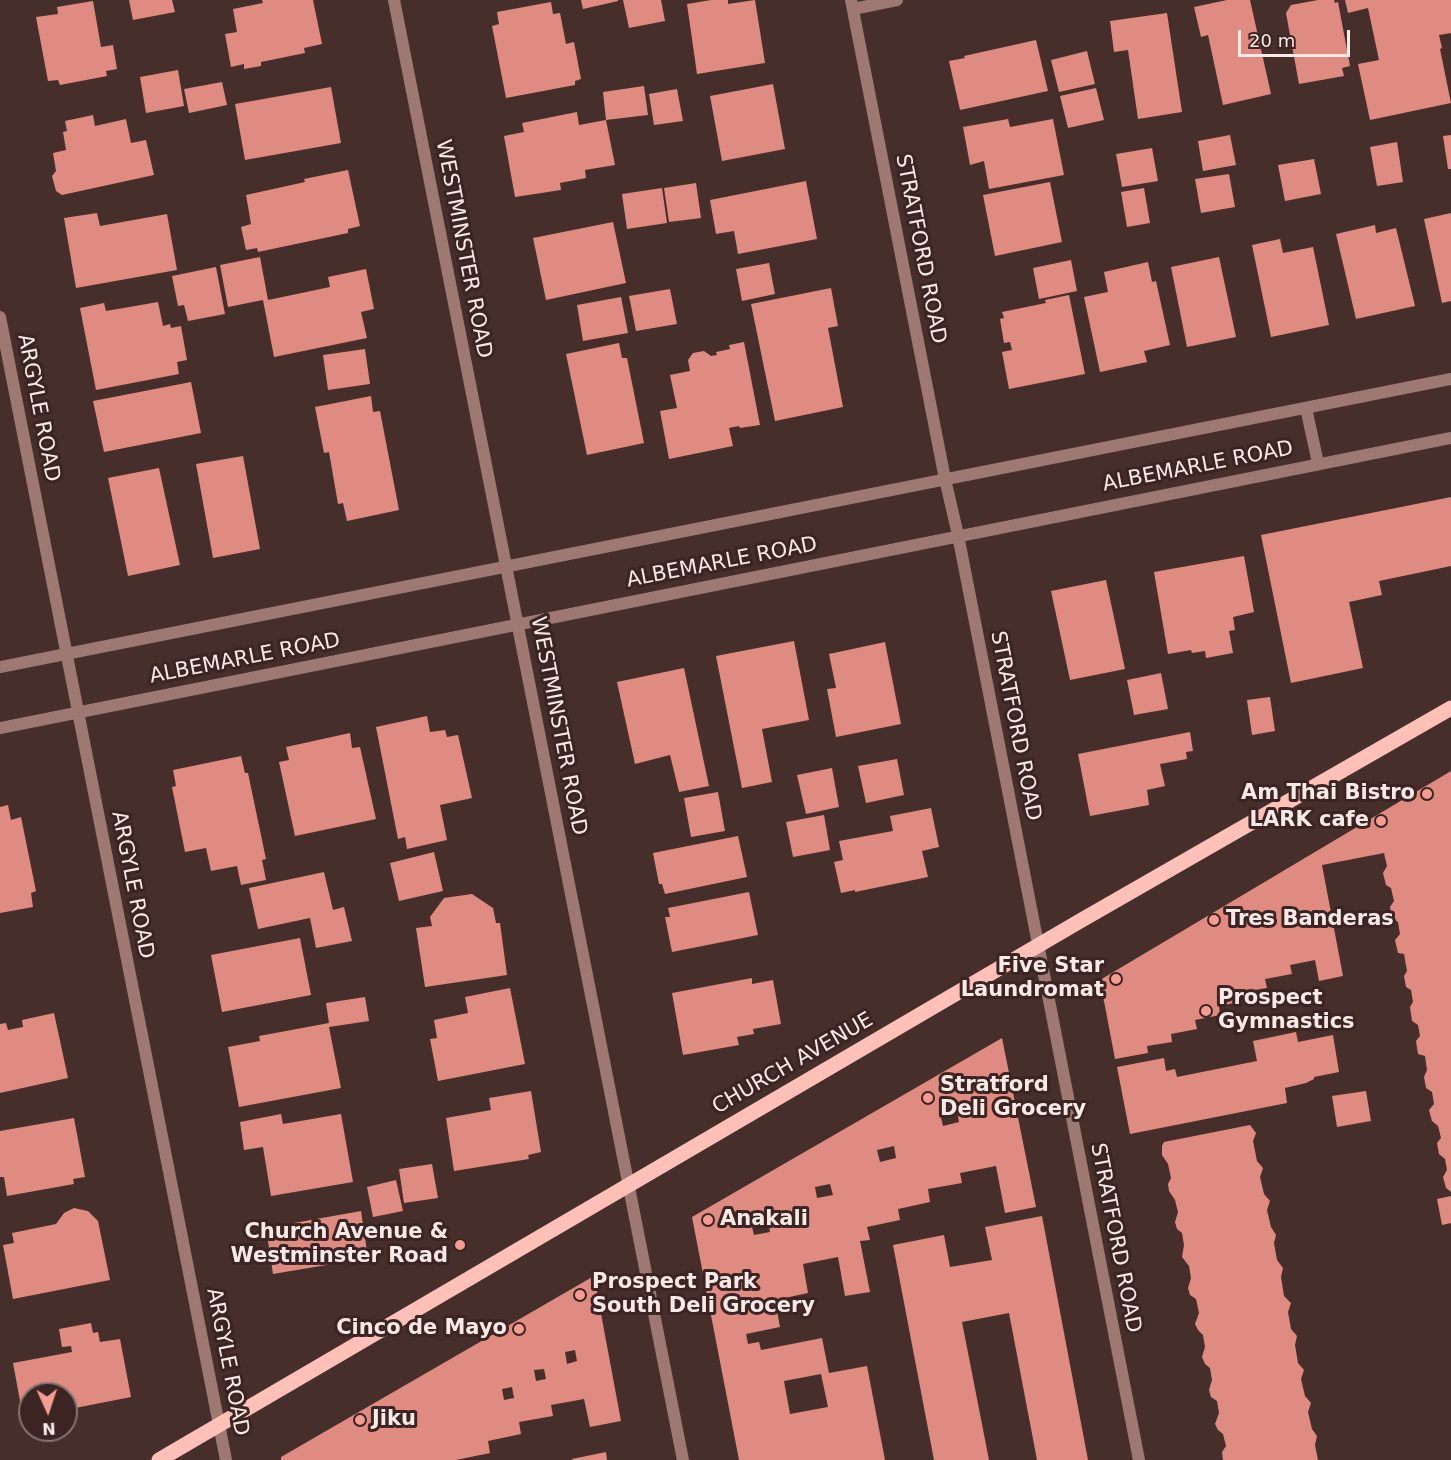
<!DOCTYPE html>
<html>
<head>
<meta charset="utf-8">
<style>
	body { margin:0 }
	#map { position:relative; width:1451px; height:1460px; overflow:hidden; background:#462e2b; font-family:"DejaVu Sans",sans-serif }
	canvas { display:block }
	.north { position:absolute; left:18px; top:1382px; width:60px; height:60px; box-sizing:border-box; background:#3b2421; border:2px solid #877370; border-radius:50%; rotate:177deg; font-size:16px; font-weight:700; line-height:24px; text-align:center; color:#f9e9e7 }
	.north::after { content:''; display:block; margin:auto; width:21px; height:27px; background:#f59c92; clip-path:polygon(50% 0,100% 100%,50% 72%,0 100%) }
	.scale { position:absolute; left:1238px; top:30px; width:112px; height:27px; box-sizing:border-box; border:3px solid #f9e9e7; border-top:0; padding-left:8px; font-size:18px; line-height:21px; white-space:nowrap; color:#f9e9e7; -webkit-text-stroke:4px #3b2421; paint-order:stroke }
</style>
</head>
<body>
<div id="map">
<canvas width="1451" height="1460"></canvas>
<div class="north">N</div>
<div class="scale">20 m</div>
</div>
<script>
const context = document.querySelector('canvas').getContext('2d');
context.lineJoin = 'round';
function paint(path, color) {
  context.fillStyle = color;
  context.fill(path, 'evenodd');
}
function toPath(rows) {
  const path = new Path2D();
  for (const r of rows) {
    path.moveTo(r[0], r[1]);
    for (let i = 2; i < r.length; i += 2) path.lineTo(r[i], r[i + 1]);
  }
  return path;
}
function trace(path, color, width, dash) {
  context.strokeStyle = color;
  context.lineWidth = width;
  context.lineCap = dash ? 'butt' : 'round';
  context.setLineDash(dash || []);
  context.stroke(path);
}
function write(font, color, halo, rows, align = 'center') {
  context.font = font + ' "DejaVu Sans",sans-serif';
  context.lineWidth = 6;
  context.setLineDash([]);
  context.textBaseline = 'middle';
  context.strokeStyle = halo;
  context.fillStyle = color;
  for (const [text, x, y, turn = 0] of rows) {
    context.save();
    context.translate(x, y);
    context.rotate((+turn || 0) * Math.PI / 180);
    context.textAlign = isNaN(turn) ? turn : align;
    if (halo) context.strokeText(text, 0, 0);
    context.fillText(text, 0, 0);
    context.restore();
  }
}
paint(toPath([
	[129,0,172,0,175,12,133,20],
	[262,0,313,0,322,44,304,48,305,53,261,62,261,66,244,69,244,64,231,67,225,34,237,32,233,9,263,3],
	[581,0,618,0,618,1,583,9],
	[623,0,661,0,665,21,629,28],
	[711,0,728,0,728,4,755,0,765,63,697,74,687,4],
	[1227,0,1250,0,1271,94,1223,105,1208,35,1201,37,1194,7],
	[1318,0,1334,0,1335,3,1338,2,1350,66,1342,68,1344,76,1299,84,1286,13,1291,5],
	[1345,0,1451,0,1451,33,1439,35,1442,48,1440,49,1451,103,1370,120,1358,64,1379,60,1368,8,1348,13],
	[93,1,101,47,113,45,117,69,106,71,107,76,60,85,58,80,48,81,36,17,58,14,57,7],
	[551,2,553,14,560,13,566,44,574,42,581,79,575,81,575,85,506,98,492,26,499,24,497,12],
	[1167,13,1182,112,1138,119,1128,50,1114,52,1110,21],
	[1036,40,1048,91,960,110,949,61,965,58,964,56],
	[1087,51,1095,84,1059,92,1051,60],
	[178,70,184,106,146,113,140,77],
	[222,82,227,105,189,113,184,89],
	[773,84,785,149,722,161,710,96],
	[644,86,648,115,606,120,603,92],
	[331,87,341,143,245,160,235,104],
	[1096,88,1104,120,1068,128,1060,96],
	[677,89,683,121,654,125,649,94],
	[577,112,579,125,606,120,615,165,585,170,586,178,560,183,561,190,515,197,504,136,524,132,522,123],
	[93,115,95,126,126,119,131,143,146,140,154,175,62,195,56,191,52,176,56,171,53,153,66,150,63,132,67,131,65,121],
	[1008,119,1010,127,1053,119,1064,175,989,189,984,161,970,165,963,127],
	[1230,135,1236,165,1203,171,1198,141],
	[1451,135,1451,169,1448,169,1443,136],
	[1397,142,1403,182,1377,186,1370,147],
	[1152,148,1158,181,1122,187,1116,154],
	[1314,159,1321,194,1285,201,1278,165],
	[348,170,360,226,348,229,348,233,258,252,257,248,246,250,241,227,251,224,246,195,305,182,304,179],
	[1229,174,1235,207,1201,213,1195,179],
	[806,181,817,239,738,254,734,231,716,234,710,200],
	[1050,182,1062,242,995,256,983,195],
	[696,183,701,218,669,222,664,188],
	[662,188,667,223,627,229,622,194],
	[1144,188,1150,223,1127,227,1121,192],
	[97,213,100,226,167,214,177,270,76,288,64,218],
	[1451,213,1451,301,1442,303,1424,219],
	[613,222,626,283,546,300,533,238],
	[1375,225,1376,233,1396,228,1415,306,1356,319,1336,234],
	[1280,239,1283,253,1313,247,1329,325,1271,337,1252,245],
	[260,257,268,300,330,287,328,277,366,269,374,309,361,312,367,338,274,357,263,300,228,307,220,265],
	[1219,257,1236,337,1187,347,1171,267],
	[1071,260,1077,291,1039,299,1033,268],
	[1148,262,1152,282,1156,281,1170,345,1144,351,1147,362,1100,372,1084,297,1108,292,1104,272],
	[769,263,775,294,742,301,736,269],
	[216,267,225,314,188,321,184,305,178,306,172,276],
	[831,288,838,326,828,328,843,407,775,421,751,304],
	[670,289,677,324,636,331,629,296],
	[1069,295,1085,374,1009,389,1002,352,1012,350,1010,342,1004,343,1000,319,1004,318,1002,312,1046,303,1045,300],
	[621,297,628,333,583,341,577,305],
	[158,302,163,326,170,324,171,328,181,326,187,360,177,362,179,374,96,390,80,308,104,303,106,311],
	[744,342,760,425,740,428,739,426,729,428,733,446,669,459,660,411,677,408,670,375,690,371,688,360,693,353,704,351,711,356,717,355,716,352,730,349,729,345],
	[619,343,622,358,627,358,644,443,587,455,566,354],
	[365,349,370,384,328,390,323,355],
	[191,382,201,433,104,452,93,401],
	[371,396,373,412,380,411,399,510,347,521,343,503,338,504,329,452,324,453,315,407],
	[243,456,260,549,213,558,196,464],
	[159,468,180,565,128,576,108,478],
	[1451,497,1451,566,1379,581,1382,595,1349,602,1363,668,1291,683,1261,535],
	[1244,556,1254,612,1233,617,1235,630,1229,631,1233,653,1206,658,1205,651,1192,653,1191,650,1168,654,1154,572],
	[1106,580,1125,669,1070,680,1051,591],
	[794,641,809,720,762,729,772,782,742,788,716,656],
	[885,642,901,724,836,737,827,689,836,688,829,654],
	[684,668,709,786,679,792,670,755,635,764,617,682],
	[1161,673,1168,709,1134,715,1127,680],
	[1270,697,1275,731,1252,735,1247,700],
	[427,716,430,732,445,730,447,737,458,735,472,798,440,805,447,840,407,849,405,837,398,839,376,727],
	[1190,732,1193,751,1186,752,1187,759,1160,764,1165,786,1147,790,1149,805,1090,816,1078,754],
	[350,733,352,748,360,747,376,819,295,836,279,762,289,760,286,747],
	[241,756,245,773,248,773,266,859,262,860,266,880,241,885,237,866,211,871,206,848,185,852,172,787,176,786,173,770],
	[897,759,904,795,866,803,858,766],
	[832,768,839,807,806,814,797,775],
	[1451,771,1451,1192,1446,1188,1443,1177,1447,1170,1445,1159,1439,1154,1437,1143,1441,1138,1438,1126,1432,1121,1429,1110,1434,1104,1432,1092,1426,1088,1424,1077,1427,1070,1425,1056,1418,1054,1416,1041,1420,1036,1418,1025,1412,1021,1410,1007,1413,1002,1411,990,1406,987,1404,976,1407,971,1404,954,1398,953,1395,940,1400,934,1398,922,1392,918,1390,907,1394,901,1391,888,1386,885,1383,873,1387,866,1384,853,1322,865,1343,976,1319,981,1315,960,1290,965,1292,974,1265,979,1267,988,1242,992,1244,1001,1219,1006,1220,1015,1195,1020,1197,1029,1171,1034,1172,1042,1147,1046,1148,1053,1115,1059,1100,980],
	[718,792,725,831,691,837,684,798],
	[8,805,11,820,21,817,36,891,31,893,33,907,0,913,0,807],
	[931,808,939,847,922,851,928,877,855,892,855,890,841,893,834,862,843,860,839,841,893,831,890,816],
	[824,815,830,850,793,857,786,822],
	[738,836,747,877,665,894,662,884,659,884,653,853],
	[434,852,443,891,399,901,390,863],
	[324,872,333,910,344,907,352,941,316,948,310,918,258,929,249,888],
	[749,892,758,935,672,952,665,917,670,917,668,908],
	[472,894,493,908,496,923,500,923,507,975,425,987,416,928,432,926,430,917,444,898],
	[300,938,311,995,222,1012,211,955],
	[752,978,752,984,773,980,781,1024,753,1029,754,1034,737,1037,739,1045,683,1055,672,993],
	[510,988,525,1064,438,1081,430,1039,437,1038,434,1020,468,1013,465,997],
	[365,997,369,1021,329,1027,341,1088,239,1107,228,1047,260,1041,259,1036,329,1023,326,1003],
	[54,1013,68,1078,0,1093,0,1024,6,1023,8,1030,23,1027,22,1020],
	[1296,1032,1298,1042,1333,1035,1339,1072,1314,1077,1314,1079,1306,1083,1285,1088,1287,1103,1130,1134,1117,1067,1164,1058,1166,1071,1175,1069,1177,1077,1257,1061,1253,1041],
	[1002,1038,1036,1207,1005,1213,996,1166,960,1173,962,1183,928,1189,930,1202,898,1209,900,1220,867,1227,870,1240,860,1241,870,1292,845,1296,838,1257,803,1264,808,1293,775,1300,780,1327,746,1334,748,1344,759,1342,761,1350,822,1338,829,1373,867,1366,885,1460,739,1460,692,1217],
	[957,1110,959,1122,943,1126,940,1113],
	[894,1146,896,1158,880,1162,877,1150],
	[830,1184,833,1195,817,1198,815,1187],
	[768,1220,770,1232,754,1235,751,1223],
	[821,1374,828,1407,790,1414,784,1381],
	[531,1091,541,1152,528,1155,529,1159,454,1171,446,1118,491,1110,489,1098],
	[1366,1091,1371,1121,1337,1127,1332,1096],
	[281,1114,283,1124,341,1114,353,1182,271,1196,263,1147,244,1150,240,1122],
	[74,1118,85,1177,73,1179,74,1184,7,1196,4,1177,0,1177,0,1131],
	[1250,1125,1256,1133,1253,1141,1257,1161,1263,1168,1260,1177,1264,1194,1270,1201,1267,1210,1271,1227,1276,1235,1274,1243,1277,1260,1283,1268,1281,1277,1284,1296,1291,1303,1288,1312,1291,1329,1297,1336,1295,1345,1298,1363,1304,1370,1301,1379,1305,1396,1311,1403,1308,1412,1312,1429,1317,1436,1315,1445,1318,1460,1223,1460,1222,1452,1226,1446,1223,1434,1218,1430,1215,1424,1219,1413,1217,1401,1211,1397,1209,1390,1212,1380,1210,1368,1205,1364,1202,1357,1205,1347,1203,1335,1198,1330,1195,1324,1199,1313,1196,1299,1190,1295,1188,1288,1191,1278,1189,1266,1182,1257,1184,1245,1182,1233,1177,1229,1175,1222,1178,1212,1175,1200,1169,1191,1168,1184,1171,1178,1168,1164,1162,1155,1162,1146,1164,1142],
	[432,1164,438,1198,404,1203,399,1169],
	[396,1180,403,1211,373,1217,367,1187],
	[1451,1196,1451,1223,1442,1225,1437,1199],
	[74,1208,88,1211,98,1221,110,1280,13,1299,3,1245,14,1243,12,1233,56,1224,64,1213],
	[361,1211,368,1258,273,1274,266,1228],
	[1042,1216,1088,1460,1037,1460,1009,1313,962,1322,989,1460,934,1460,893,1245,944,1235,950,1267,992,1260,985,1227],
	[594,1276,621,1421,590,1427,584,1399,551,1405,553,1416,519,1422,521,1434,488,1441,490,1453,456,1460,281,1460,281,1457],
	[575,1350,577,1361,567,1364,565,1352],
	[544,1369,546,1379,536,1381,534,1370],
	[512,1387,514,1398,504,1400,502,1389],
	[91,1323,93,1333,98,1332,100,1342,120,1339,131,1397,70,1409,70,1413,66,1414,66,1394,30,1394,30,1415,23,1417,13,1363,72,1352,71,1346,62,1347,59,1329],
	[606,1452,607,1460,572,1460,572,1459]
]), '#e08b81');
trace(toPath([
	[1306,408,1318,463]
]), '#9e7974', 12);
trace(toPath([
	[394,0,683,1460],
	[851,0,945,479,958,535,1139,1460],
	[853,9,897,0],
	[0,317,226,1460],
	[0,667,1451,379],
	[0,728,1451,438]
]), '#9e7974', 12);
trace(toPath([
	[159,1460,1080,921,1451,708]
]), '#fec0b9', 15);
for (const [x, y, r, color] of [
	[1427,794,6,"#f59c92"],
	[1381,821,6,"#f59c92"],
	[1214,920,6,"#f59c92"],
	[1116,979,6,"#f59c92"],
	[1206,1011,6,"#f59c92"],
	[928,1098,6,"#f59c92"],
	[708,1220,6,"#f59c92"],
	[460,1245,6,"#f59c92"],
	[580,1295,6,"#f59c92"],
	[519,1329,6,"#f59c92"],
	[360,1420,6,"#f59c92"]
]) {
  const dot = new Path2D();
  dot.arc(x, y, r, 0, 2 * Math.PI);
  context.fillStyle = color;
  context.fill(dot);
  trace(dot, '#3b2421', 2);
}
write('21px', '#f9e9e7', '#3b2421', [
	["WESTMINSTER ROAD",463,249,79],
	["STRATFORD ROAD",920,249,79],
	["ARGYLE ROAD",38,408,79],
	["ALBEMARLE ROAD",1198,467,-11],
	["ALBEMARLE ROAD",722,563,-11],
	["ALBEMARLE ROAD",245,659,-11],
	["WESTMINSTER ROAD",558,726,79],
	["STRATFORD ROAD",1015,726,79],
	["ARGYLE ROAD",132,885,79],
	["CHURCH AVENUE",793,1064,-30],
	["STRATFORD ROAD",1115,1238,79],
	["ARGYLE ROAD",227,1362,79]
]);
write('bold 21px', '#f9e9e7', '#3b2421', [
	["Am Thai Bistro",1415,794,"right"],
	["LARK cafe",1369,821,"right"],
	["Tres Banderas",1226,920],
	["Five Star",1104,967,"right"],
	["Laundromat",1104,991,"right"],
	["Prospect",1218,999],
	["Gymnastics",1218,1023],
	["Stratford",940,1086],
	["Deli Grocery",940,1110],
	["Anakali",720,1220],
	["Church Avenue &",448,1233,"right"],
	["Westminster Road",448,1257,"right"],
	["Prospect Park",592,1283],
	["South Deli Grocery",592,1307],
	["Cinco de Mayo",507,1329,"right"],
	["Jiku",372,1420]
], 'left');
</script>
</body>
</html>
